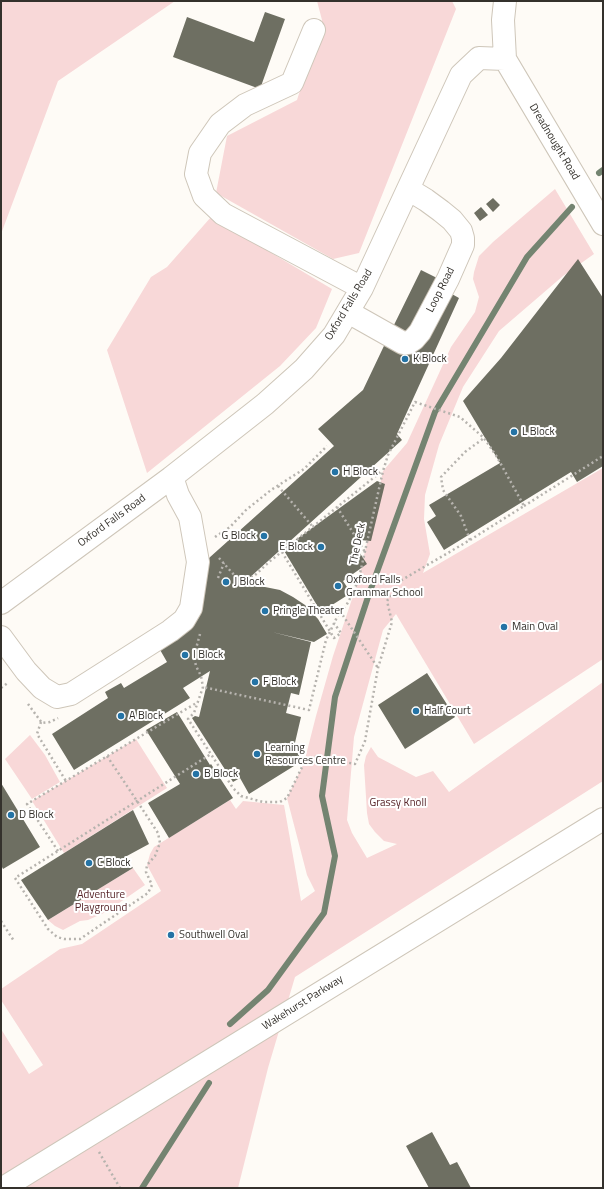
<!DOCTYPE html>
<html>
<head>
<meta charset="utf-8">
<style>
	body { margin:0 }
	#map { position:relative; width:604px; height:1189px; overflow:hidden; background:#fefbf6; font-family:"Titillium Web",sans-serif }
	canvas { display:block }
	.frame { position:absolute; inset:0; border:2px solid #34312c; pointer-events:none }
</style>
</head>
<body>
<div id="map">
<canvas width="604" height="1189"></canvas>
<div class="frame"></div>
</div>
<script>
const context = document.querySelector('canvas').getContext('2d');
context.lineJoin = 'round';
function paint(path, color) {
  context.fillStyle = color;
  context.fill(path, 'evenodd');
}
function toPath(rows) {
  const path = new Path2D();
  for (const r of rows) {
    path.moveTo(r[0], r[1]);
    for (let i = 2; i < r.length; i += 2) path.lineTo(r[i], r[i + 1]);
  }
  return path;
}
function trace(path, color, width, dash) {
  context.strokeStyle = color;
  context.lineWidth = width;
  context.lineCap = dash ? 'butt' : 'round';
  context.setLineDash(dash || []);
  context.stroke(path);
}
function write(font, color, halo, rows, align = 'center') {
  context.font = font + ' "Titillium Web",sans-serif';
  context.lineWidth = 4;
  context.setLineDash([]);
  context.textBaseline = 'middle';
  context.strokeStyle = halo;
  context.fillStyle = color;
  for (const [text, x, y, turn = 0] of rows) {
    context.save();
    context.translate(x, y);
    context.rotate((+turn || 0) * Math.PI / 180);
    context.textAlign = isNaN(turn) ? turn : align;
    if (halo) context.strokeText(text, 0, 0);
    context.fillText(text, 0, 0);
    context.restore();
  }
}
paint(toPath([
	[1,1,175,1,58,81,1,234],
	[317,1,452,1,456,9,359,253,333,259,216,193,227,136,297,100,322,20],
	[555,189,594,254,563,276,499,331,463,387,439,445,425,495,424,519,430,554,423,573,603,468,603,659,474,744,396,614,383,630,354,737,347,820,352,833,367,858,397,844,384,841,375,832,369,824,367,813,364,765,366,756,371,747,378,757,416,777,433,771,449,792,603,682,603,781,295,977,268,1068,238,1188,1,1188,1,1029,29,1074,43,1065,1,1000,1,989,60,949,82,944,161,891,147,865,150,854,154,847,230,800,236,809,243,801,284,805,301,901,315,891,307,875,287,798,304,763,316,716,333,656,359,578,383,471,407,443,451,347,475,312,479,297,473,279,474,272,479,256,493,242],
	[211,217,332,289,316,328,280,366,147,473,107,350,151,277,167,267],
	[30,735,45,755,60,782,32,799,5,759],
	[136,739,167,788,64,853,32,801],
	[133,868,145,885,106,912,88,920,80,921,63,930,55,926,48,920]
]), '#f8d8d8');
trace(toPath([
	[599,173,603,170],
	[230,1024,268,990,324,913,335,856,322,796,335,697,369,594,435,412,527,257,572,207],
	[142,1188,209,1083]
]), '#748471', 6);
paint(toPath([
	[265,12,285,19,260,89,173,57,187,17,254,42],
	[493,198,500,205,493,212,486,204],
	[481,207,488,215,480,221,474,213],
	[578,259,603,298,603,466,577,482,571,472,444,550,427,522,436,516,429,505,500,463,463,401,501,358],
	[421,270,453,286,450,293,459,298,397,434,402,440,247,580,250,584,280,590,293,597,305,605,318,619,327,634,314,642,272,632,311,642,299,695,291,693,286,713,301,717,294,747,302,761,249,794,240,778,233,782,192,718,195,716,199,717,210,671,183,688,190,698,74,770,52,734,108,698,105,692,121,683,124,688,167,662,159,648,192,627,209,558,334,446,318,429,363,390,392,329],
	[377,481,385,484,371,541,360,540,354,544,367,564,343,581,351,593,321,612,283,549],
	[427,673,455,717,405,749,378,705],
	[177,712,210,765,211,764,233,798,169,838,148,803,180,784,146,730],
	[1,783,40,847,3,869,1,865],
	[133,810,149,844,125,857,133,868,48,920,21,880],
	[432,1132,450,1165,457,1162,471,1188,429,1188,406,1146]
]), '#6e6f62');
const minor = toPath([
	[505,1,503,20,505,59,603,224],
	[314,30,292,83,245,105,220,124,200,153,196,174,204,196,223,214,362,288],
	[348,312,403,343,408,343,414,339,420,332,448,279,463,245,463,238,461,231,452,220,441,211,426,200,408,189],
	[1,603,172,477,265,404,304,369,334,335,362,288,461,75,479,58,505,59],
	[1,637,26,671,42,688,57,697,71,694,170,631,184,620,191,608,198,562,190,517,178,495,172,477]
]);
const major = toPath([
	[3,1188,603,819]
]);
trace(minor, '#cec6b9', 24);
trace(major, '#cec6b9', 24);
trace(toPath([
	[278,486,313,527],
	[524,506,603,456],
	[337,507,365,552],
	[215,537,230,527,246,510,271,490,304,469,327,446],
	[470,540,461,516,443,490,441,477,465,452,484,438],
	[282,552,334,638,341,633,334,623],
	[219,558,235,576,253,577,269,562,382,471],
	[218,578,224,563],
	[340,611,378,668],
	[200,634,194,656,196,666,201,676,203,687,194,713,188,719,233,788,241,796,263,802,280,802,287,798,304,763,313,756,355,764,365,741,378,668,392,622,387,601,400,581,470,540,524,506,497,457,484,438,460,417,415,402,388,455,383,471,359,578,353,593,346,606,340,611,326,640,309,710,203,687],
	[1,688,9,682],
	[28,704,42,723,50,722,58,718],
	[41,722,37,734,66,781],
	[107,756,137,801,158,833,160,843,155,856,147,865,146,872,152,885,148,893,80,939,64,939,57,937,48,929,15,878,137,801,211,754],
	[58,851,27,804,198,702],
	[1,921,14,941],
	[99,1152,120,1188]
]), '#b6b3ae', 2.5, [2, 3]);
trace(minor, '#fff', 22);
trace(major, '#fff', 22);
for (const [x, y, r, color] of [
	[405,359,4,"#2473a5"],
	[514,432,4,"#2473a5"],
	[335,472,4,"#2473a5"],
	[264,536,4,"#2473a5"],
	[321,547,4,"#2473a5"],
	[226,582,4,"#2473a5"],
	[338,586,4,"#2473a5"],
	[265,611,4,"#2473a5"],
	[504,627,4,"#2473a5"],
	[185,655,4,"#2473a5"],
	[255,682,4,"#2473a5"],
	[416,711,4,"#2473a5"],
	[121,716,4,"#2473a5"],
	[257,754,4,"#2473a5"],
	[196,774,4,"#2473a5"],
	[11,815,4,"#2473a5"],
	[89,863,4,"#2473a5"],
	[171,935,4,"#2473a5"]
]) {
  const dot = new Path2D();
  dot.arc(x, y, r, 0, 2 * Math.PI);
  context.fillStyle = color;
  context.fill(dot);
  trace(dot, '#fff', 1.5);
}
write('11px', '#34312c', '#fff', [
	["Dreadnought Road",554,142,59],
	["Loop Road",441,290,-63],
	["Oxford Falls Road",349,305,-59],
	["Oxford Falls Road",112,521,-36],
	["The Deck",358,544,-78],
	["Wakehurst Parkway",303,1003,-32]
]);
write('11px', '#34312c', '#fff', [
	["K Block",413,359],
	["L Block",522,432],
	["H Block",343,472],
	["G Block",256,536,"right"],
	["E Block",313,547,"right"],
	["Oxford Falls",346,580],
	["Grammar School",346,593],
	["J Block",234,582],
	["Pringle Theater",273,611],
	["Main Oval",512,627],
	["I Block",193,655],
	["F Block",263,682],
	["Half Court",424,711],
	["A Block",129,716],
	["Learning",265,748],
	["Resources Centre",265,761],
	["B Block",204,774],
	["D Block",19,815],
	["C Block",97,863],
	["Southwell Oval",179,935]
], 'left');
write('11px', '#572529', '#fff', [
	["Grassy Knoll",398,803],
	["Adventure",101,895],
	["Playground",101,908]
]);
</script>
</body>
</html>
